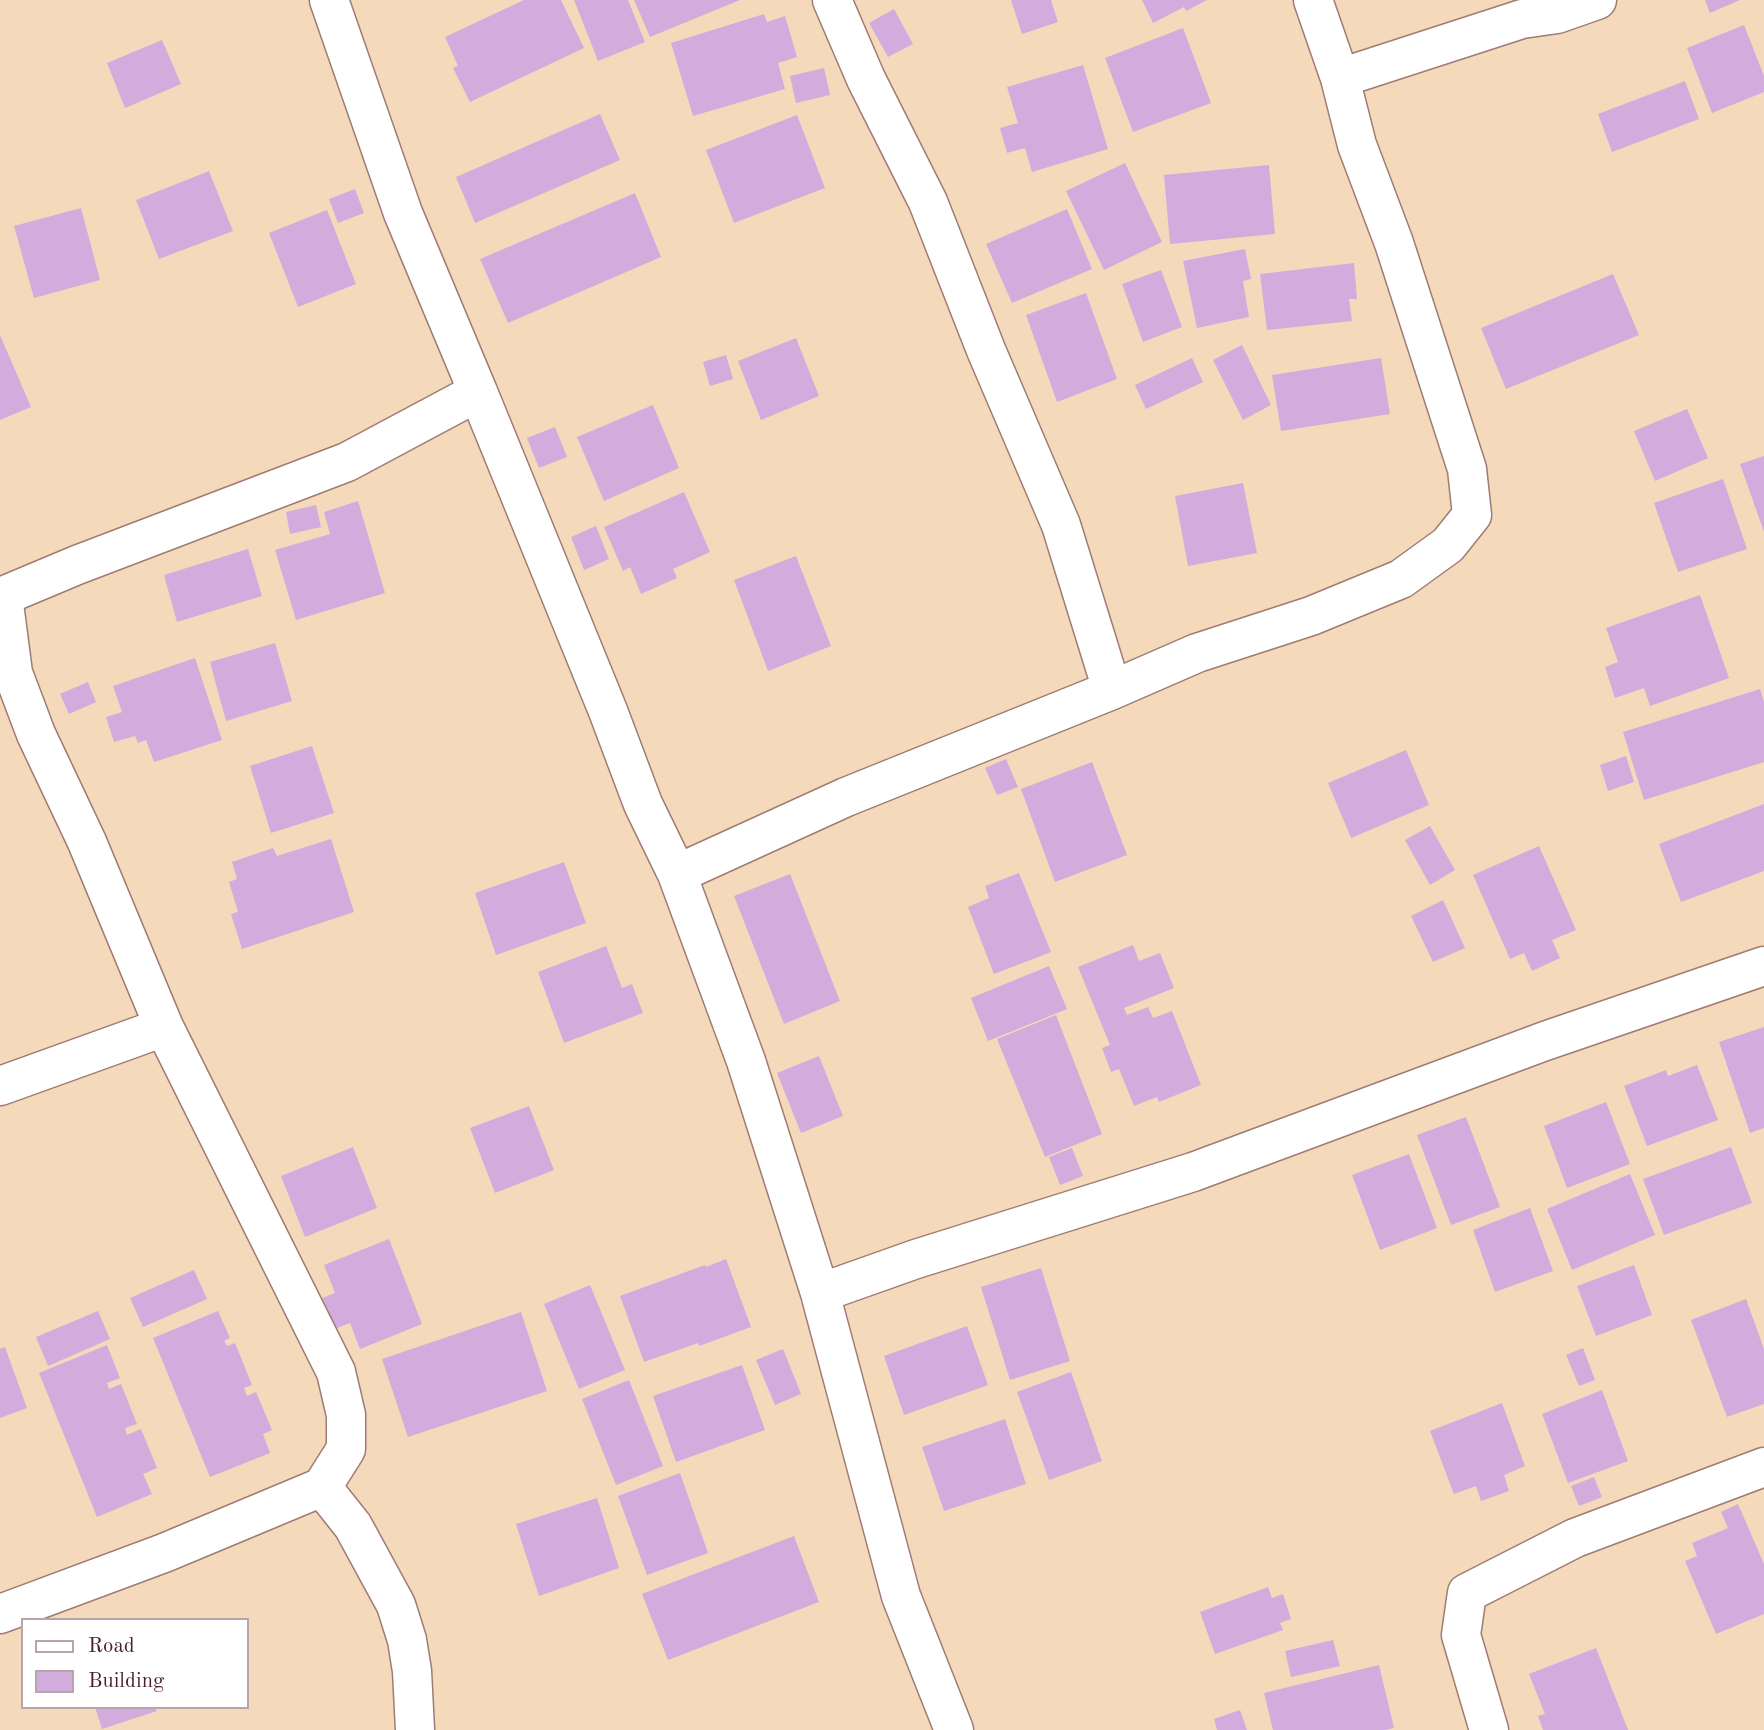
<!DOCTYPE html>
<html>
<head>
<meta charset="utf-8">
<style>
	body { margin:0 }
	#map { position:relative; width:1764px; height:1730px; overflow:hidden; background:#f4d9bb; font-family:"Old Standard TT",serif }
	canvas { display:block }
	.legend { position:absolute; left:21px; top:1618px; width:228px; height:91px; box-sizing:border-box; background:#fff; border:2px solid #b7a5aa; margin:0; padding:9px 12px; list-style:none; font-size:21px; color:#4a1f2b }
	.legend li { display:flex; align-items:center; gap:14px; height:35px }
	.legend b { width:35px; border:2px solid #b7a5aa }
</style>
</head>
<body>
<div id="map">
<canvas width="1764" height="1730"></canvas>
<ul class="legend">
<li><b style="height:9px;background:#fff"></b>Road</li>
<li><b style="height:19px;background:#d3acde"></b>Building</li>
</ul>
</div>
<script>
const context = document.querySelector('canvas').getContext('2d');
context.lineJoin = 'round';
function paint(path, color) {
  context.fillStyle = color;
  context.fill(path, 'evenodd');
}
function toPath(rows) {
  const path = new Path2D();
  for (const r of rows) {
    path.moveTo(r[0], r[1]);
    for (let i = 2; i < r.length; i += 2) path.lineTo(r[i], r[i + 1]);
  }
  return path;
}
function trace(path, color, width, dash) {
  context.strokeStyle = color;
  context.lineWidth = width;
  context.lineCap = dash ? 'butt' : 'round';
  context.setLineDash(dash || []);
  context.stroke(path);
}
paint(toPath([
	[524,0,561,0,584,48,470,102,453,68,458,66,445,37],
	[574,0,628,0,645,42,598,61],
	[634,0,740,0,650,37],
	[1011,0,1051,0,1058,22,1022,34],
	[1142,0,1207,0,1186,11,1184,7,1153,23],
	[1705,0,1740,0,1710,13],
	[894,9,913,44,888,57,869,23],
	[764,14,767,22,785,16,797,57,778,63,785,89,693,116,671,43],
	[1744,25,1764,76,1764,92,1712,113,1687,48],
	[1183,28,1211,103,1133,132,1105,58],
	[162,40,181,84,125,108,107,63],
	[1083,65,1108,149,1032,172,1025,148,1007,153,1000,128,1018,123,1007,87],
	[824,68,830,95,796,103,790,76],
	[1685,81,1699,119,1612,152,1598,114],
	[600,114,620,160,475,223,456,177],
	[797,115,825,188,734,223,706,150],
	[1125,163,1162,242,1104,270,1066,191],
	[1269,165,1275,234,1170,244,1164,175],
	[209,171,233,231,159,259,136,200],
	[355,189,364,213,338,223,329,199],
	[635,193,661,257,508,323,480,259],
	[81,208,100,280,34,298,14,226],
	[1067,209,1092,269,1012,303,986,244],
	[327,210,356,284,298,307,269,233],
	[1245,249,1251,279,1243,281,1249,317,1197,328,1183,261],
	[1354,263,1357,299,1349,299,1352,321,1267,330,1260,274],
	[1161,270,1182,327,1143,342,1122,284],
	[1613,274,1639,335,1506,389,1481,328],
	[1086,293,1117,379,1057,402,1026,315],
	[0,335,31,407,0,420],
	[796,338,819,396,761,420,738,361],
	[1242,345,1271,405,1243,420,1213,360],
	[726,355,733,379,710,386,703,362],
	[1192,358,1203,382,1146,409,1135,385],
	[1381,358,1390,414,1281,431,1272,375],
	[653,405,679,468,604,501,577,437],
	[1687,409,1708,458,1655,481,1634,431],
	[555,427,567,457,539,468,527,438],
	[1764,456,1764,532,1740,464],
	[1723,479,1747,549,1678,572,1654,503],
	[1243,483,1257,553,1188,566,1175,496],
	[684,492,710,552,673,569,677,578,641,594,630,567,623,571,604,527],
	[358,501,385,593,296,620,275,550,330,534,324,512],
	[316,505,321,527,290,534,286,512],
	[596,526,609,559,584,570,571,537],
	[248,549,262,596,177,622,164,575],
	[796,556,831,646,768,671,734,580],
	[1700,595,1729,678,1650,706,1644,688,1615,698,1605,667,1618,662,1606,628],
	[275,643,292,701,226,721,210,662],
	[195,658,222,740,154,762,146,740,138,743,135,736,114,742,106,717,122,712,113,686],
	[88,682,96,702,69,714,60,694],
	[1760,689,1764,702,1764,762,1644,800,1623,732],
	[312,746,334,813,271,833,250,766],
	[1406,750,1429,805,1351,838,1328,783],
	[1626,756,1634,782,1608,791,1600,765],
	[1006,759,1018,787,997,795,985,768],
	[1092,762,1127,855,1055,882,1021,789],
	[1764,804,1764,871,1681,902,1659,844],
	[1430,826,1455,870,1430,885,1405,840],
	[331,839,354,912,242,949,231,914,238,912,229,882,237,879,232,862,273,848,277,856],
	[1539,846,1576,930,1552,940,1560,958,1532,971,1524,953,1510,959,1473,875],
	[564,862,586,923,496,955,475,893],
	[1019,873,1051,952,994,974,968,907,989,898,985,886],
	[790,874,840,1001,784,1024,734,896],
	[1443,900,1465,948,1433,962,1411,916],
	[1133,945,1139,961,1160,953,1174,988,1124,1008,1127,1015,1148,1007,1153,1018,1172,1011,1201,1085,1159,1102,1157,1097,1134,1106,1119,1069,1111,1072,1102,1048,1110,1045,1078,967],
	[606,946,622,988,632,984,643,1013,564,1043,538,972],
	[1049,966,1067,1009,988,1041,971,998],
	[1056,1015,1102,1134,1045,1157,997,1039],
	[1764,1027,1764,1128,1750,1133,1719,1042],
	[819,1056,843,1116,801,1133,777,1073],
	[1697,1065,1718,1120,1647,1146,1624,1086,1666,1070,1668,1076],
	[1606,1102,1630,1164,1567,1188,1544,1126],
	[529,1106,554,1170,495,1193,470,1128],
	[1466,1117,1500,1207,1451,1225,1417,1135],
	[353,1147,377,1208,305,1237,281,1176],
	[1731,1147,1752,1203,1664,1235,1643,1179],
	[1072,1148,1083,1176,1060,1185,1049,1157],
	[1409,1154,1437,1228,1380,1250,1352,1175],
	[1630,1174,1655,1235,1572,1270,1547,1209],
	[1530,1208,1553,1271,1495,1292,1473,1230],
	[389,1239,422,1324,360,1349,350,1323,327,1332,315,1301,335,1293,324,1265],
	[726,1259,751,1327,699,1346,698,1343,644,1362,620,1296,705,1265,706,1267],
	[1634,1265,1652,1315,1596,1336,1577,1286],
	[1041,1268,1070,1361,1010,1380,981,1287],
	[194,1270,207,1299,143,1327,130,1298],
	[590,1285,625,1370,579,1389,544,1304],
	[1746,1299,1764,1349,1764,1404,1727,1417,1691,1320],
	[98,1311,110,1339,48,1366,36,1337],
	[218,1311,230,1338,224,1341,227,1346,235,1343,252,1385,244,1388,247,1396,256,1392,272,1430,263,1434,270,1453,210,1477,153,1338],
	[521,1312,547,1391,408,1437,382,1359],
	[967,1326,988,1385,904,1415,884,1356],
	[107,1345,120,1378,107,1383,109,1389,121,1384,137,1424,125,1428,127,1435,141,1429,157,1468,143,1474,152,1494,97,1517,39,1373],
	[5,1347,27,1408,0,1418,0,1349],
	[1583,1348,1595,1380,1579,1386,1566,1355],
	[783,1349,801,1394,775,1405,756,1360],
	[742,1365,765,1430,676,1462,653,1396],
	[1071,1372,1102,1461,1049,1480,1017,1392],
	[629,1380,663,1466,616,1485,582,1399],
	[1602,1390,1628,1461,1568,1483,1542,1414],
	[1502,1403,1525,1466,1504,1475,1509,1491,1481,1501,1476,1486,1454,1494,1430,1431],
	[1005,1419,1026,1484,944,1511,922,1447],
	[680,1473,708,1553,647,1575,618,1496],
	[1594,1477,1602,1497,1579,1506,1571,1486],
	[597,1498,619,1568,539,1596,516,1524],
	[1738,1504,1764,1564,1764,1614,1716,1634,1685,1561,1697,1556,1692,1543,1728,1528,1721,1512],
	[794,1536,819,1602,668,1660,642,1594],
	[1268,1587,1272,1598,1283,1594,1291,1619,1280,1623,1283,1630,1215,1654,1200,1612],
	[1333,1640,1340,1666,1291,1677,1285,1651],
	[1596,1648,1628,1730,1543,1730,1538,1716,1545,1714,1529,1674],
	[1379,1665,1394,1728,1385,1730,1273,1730,1264,1693],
	[95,1707,155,1707,157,1711,102,1729],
	[1240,1710,1247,1730,1217,1730,1214,1719]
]), '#d3acde');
const minor = toPath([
	[832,0,866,79,928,202,986,350,1061,525,1112,690],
	[1340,78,1522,19,1557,14,1597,0],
	[478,392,608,711,643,804,677,874,746,1061,820,1293,901,1596,954,1730],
	[677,874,846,797,1112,690,1197,653,1311,616,1401,579,1448,545,1472,515,1467,469,1394,243,1357,145,1340,78,1313,0],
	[0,1086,164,1027],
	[820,1293,916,1259,1193,1172,1545,1041,1764,966],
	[322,1487,353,1526,396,1605,407,1640,412,1671,415,1730],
	[0,1614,164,1553,322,1487,346,1449,346,1415,336,1372,164,1027,87,842,36,734,13,673,3,596,77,565,347,462,478,392,403,213,329,0],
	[1489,1730,1461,1635,1467,1593,1575,1538,1764,1467]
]);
trace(minor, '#9f7c73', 41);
trace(minor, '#fff', 38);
</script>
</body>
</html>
